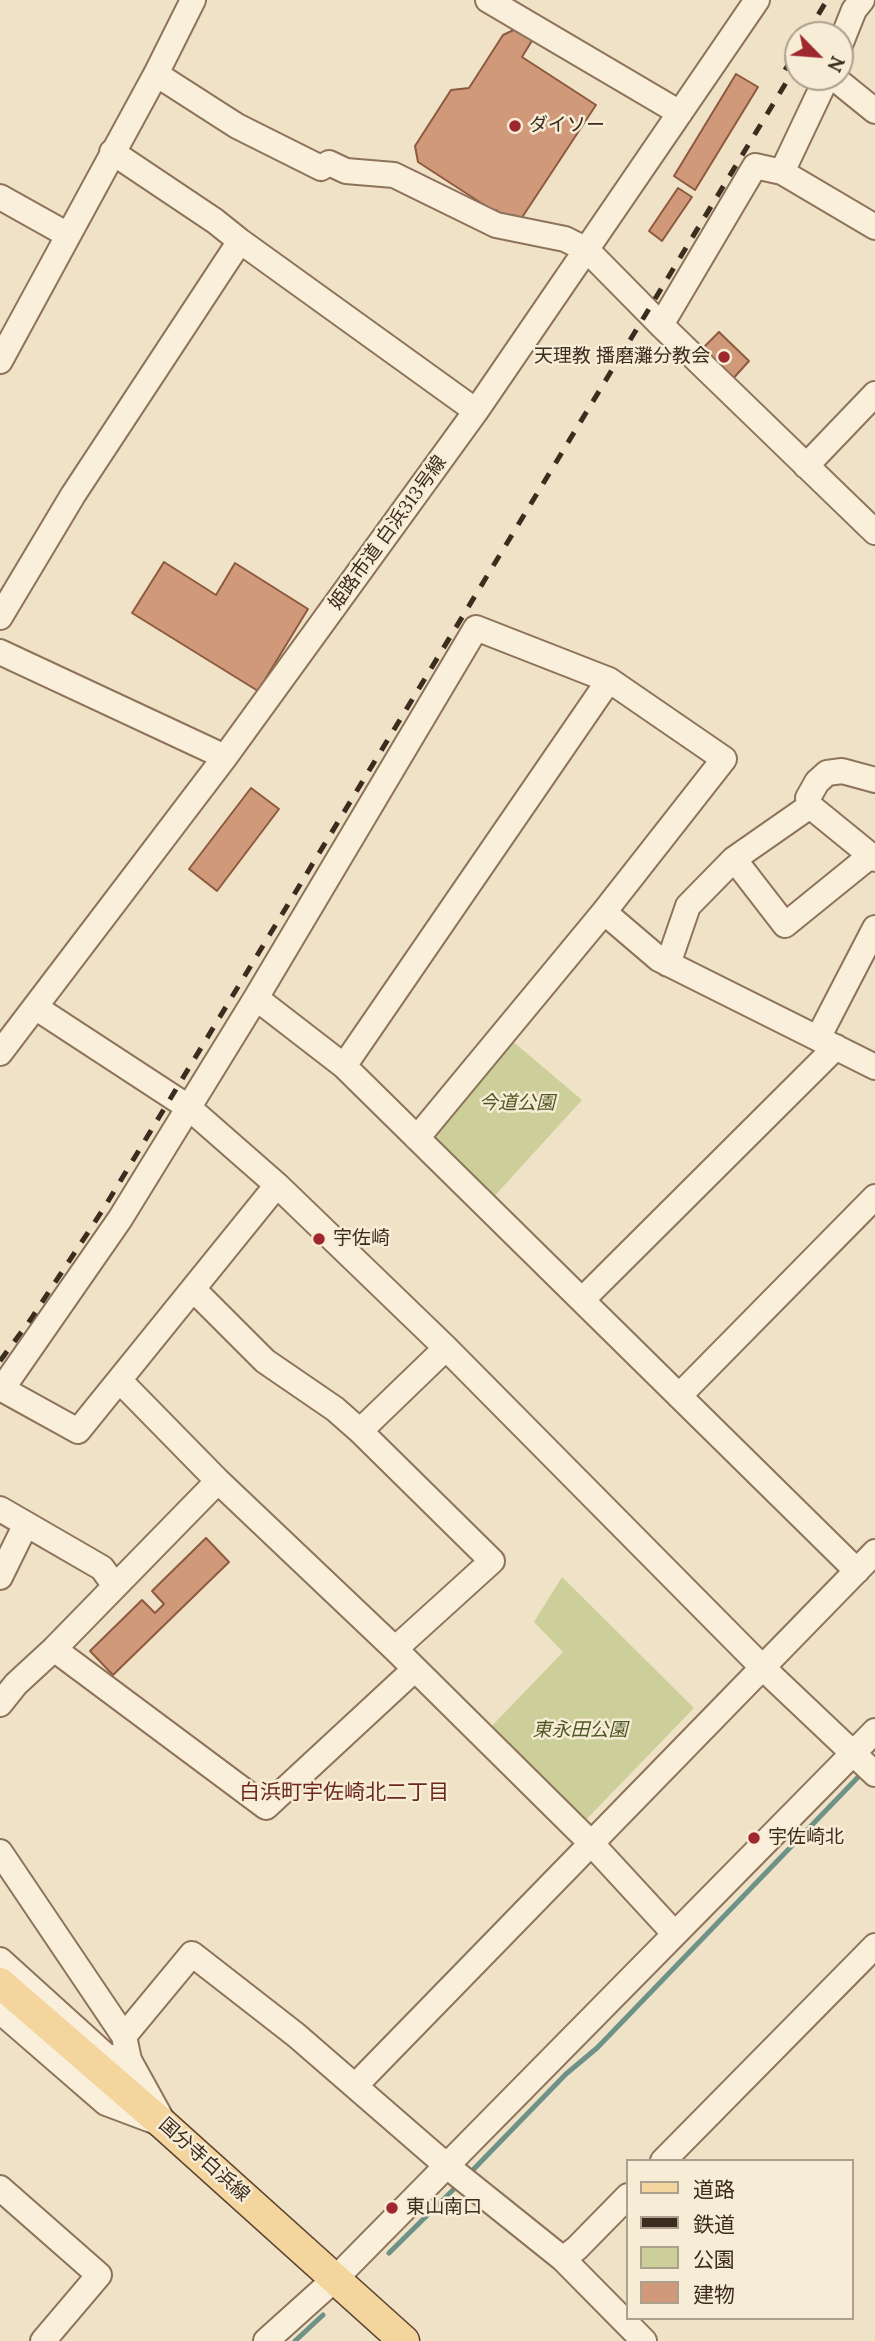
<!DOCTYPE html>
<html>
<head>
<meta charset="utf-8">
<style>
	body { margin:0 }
	#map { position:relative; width:875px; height:2341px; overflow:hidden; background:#f0e2c6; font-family:Lora,"Noto Sans JP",serif }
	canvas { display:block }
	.legend { position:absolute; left:626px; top:2159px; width:228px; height:161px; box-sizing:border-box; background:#f7ecd6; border:2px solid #ac9f8d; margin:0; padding:9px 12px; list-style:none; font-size:21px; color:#3c2c1f }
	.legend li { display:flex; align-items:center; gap:14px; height:35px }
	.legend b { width:35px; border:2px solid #ac9f8d }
	.north { position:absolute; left:784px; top:21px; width:70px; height:70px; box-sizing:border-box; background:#f7ecd6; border:2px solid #ac9f8d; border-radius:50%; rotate:115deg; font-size:19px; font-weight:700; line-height:28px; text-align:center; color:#3c2c1f }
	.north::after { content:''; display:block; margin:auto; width:24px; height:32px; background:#9e282e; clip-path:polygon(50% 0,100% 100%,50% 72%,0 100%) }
</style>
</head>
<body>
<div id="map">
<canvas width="875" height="2341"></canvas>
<ul class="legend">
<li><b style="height:9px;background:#f4d59d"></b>道路</li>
<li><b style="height:9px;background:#3c2c1f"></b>鉄道</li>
<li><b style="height:19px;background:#cccf99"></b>公園</li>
<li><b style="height:19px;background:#d09a7a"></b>建物</li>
</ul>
<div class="north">N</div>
</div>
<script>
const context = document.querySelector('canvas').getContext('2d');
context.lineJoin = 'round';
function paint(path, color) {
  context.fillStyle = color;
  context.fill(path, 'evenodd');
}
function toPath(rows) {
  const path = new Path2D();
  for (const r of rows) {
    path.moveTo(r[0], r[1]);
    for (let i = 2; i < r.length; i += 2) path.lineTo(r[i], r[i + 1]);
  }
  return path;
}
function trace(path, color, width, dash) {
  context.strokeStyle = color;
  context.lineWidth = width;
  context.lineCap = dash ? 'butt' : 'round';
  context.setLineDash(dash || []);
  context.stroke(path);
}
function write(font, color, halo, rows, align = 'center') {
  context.font = font + ' Lora,"Noto Sans JP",serif';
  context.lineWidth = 5;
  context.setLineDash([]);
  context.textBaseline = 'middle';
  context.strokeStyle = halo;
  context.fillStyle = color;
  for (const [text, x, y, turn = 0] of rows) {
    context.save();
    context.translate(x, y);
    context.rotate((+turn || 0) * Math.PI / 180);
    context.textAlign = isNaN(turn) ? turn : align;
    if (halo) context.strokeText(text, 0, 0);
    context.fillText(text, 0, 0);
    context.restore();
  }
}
paint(toPath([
	[511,1040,582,1100,490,1201,429,1141],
	[562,1577,694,1708,580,1826,486,1732,563,1652,534,1622]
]), '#cccf99');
trace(toPath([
	[468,2175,566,2074,597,2048,863,1772],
	[389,2253,459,2184],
	[295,2341,323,2315]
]), '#6d9388', 5);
const building = toPath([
	[518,28,533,39,522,57,596,105,521,219,514,215,511,220,496,210,495,212,418,162,415,146,451,90,469,88,503,35,518,28],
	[736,74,758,87,695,190,674,176,736,74],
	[678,188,692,197,662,241,649,231,678,188],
	[719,332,749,361,730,382,698,353,719,332],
	[164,562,216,595,235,563,308,609,258,691,132,613,164,562],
	[251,788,279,809,217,891,189,869,251,788],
	[206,1538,229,1562,113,1675,90,1651,142,1600,155,1613,164,1604,152,1591,206,1538]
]);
paint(building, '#d09a7a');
trace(building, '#8d5a3f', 2);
const minor = toPath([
	[488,0,680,113],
	[840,45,854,10,862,0],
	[156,74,237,126,321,168,329,163,346,171,394,175,496,225,565,239,587,250,661,325,875,532],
	[827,77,782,172,875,227],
	[833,77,875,111],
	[112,152,215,221,240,241,476,411],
	[0,197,68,235],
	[661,325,755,166,782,172],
	[0,361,156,74,193,0],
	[806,466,875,394],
	[0,617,73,495,240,241],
	[0,652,225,757],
	[810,806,808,798,817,782,827,773,842,771,875,780],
	[734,859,785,925,870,856],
	[604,912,659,959,875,1067],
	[668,964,688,906,734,859,810,806,875,859],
	[256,998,344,1066,857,1571],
	[35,1007,188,1107,277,1185,446,1348,762,1667,875,1774],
	[818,1038,875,928],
	[0,1053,225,757,476,411,757,0],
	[344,1066,609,680],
	[277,1185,78,1431,2,1389,120,1219,256,998,476,628,609,680,724,759,604,912,417,1138],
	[193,1289,265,1361,335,1409,360,1431],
	[582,1300,836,1047],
	[120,1381,218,1481,395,1649,591,1843,674,1933],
	[679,1396,875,1197],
	[0,1509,102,1568,115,1586],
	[0,1577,26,1524],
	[54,1649,266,1807,415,1669],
	[395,1649,492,1561,360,1431,446,1348],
	[0,1704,16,1684,54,1649,218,1481],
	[0,1852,124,2036,129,2060,161,2118],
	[0,1960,106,2056,129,2060],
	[0,2011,106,2103,154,2121],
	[124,2036,192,1954,296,2035,447,2166,563,2259,644,2341],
	[356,2085,875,1552],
	[663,2161,875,1946],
	[0,2188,99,2275,43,2341],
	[563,2259,577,2248,628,2196],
	[266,2341,336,2278,875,1731]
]);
const major = toPath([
	[0,1983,164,2125,404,2341]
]);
trace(minor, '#8d735a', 28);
trace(major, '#5a412f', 33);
trace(minor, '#faefda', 24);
trace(major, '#f4d59d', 30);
trace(toPath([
	[806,35,827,0],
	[785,70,798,49],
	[0,1361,31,1319,104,1208,798,63]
]), '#3c2c1f', 5, [12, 12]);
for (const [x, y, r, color] of [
	[515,126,7,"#9e282e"],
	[724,357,7,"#9e282e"],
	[319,1239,7,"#9e282e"],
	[754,1838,7,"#9e282e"],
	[392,2208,7,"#9e282e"]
]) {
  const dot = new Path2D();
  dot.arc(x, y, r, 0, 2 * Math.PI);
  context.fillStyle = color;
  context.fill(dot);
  trace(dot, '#f7ecd6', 2.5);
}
write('19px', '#3c2c1f', '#f7ecd6', [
	["ダイソー",529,126],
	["天理教 播磨灘分教会",710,357,"right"],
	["宇佐崎",333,1239],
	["宇佐崎北",768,1838],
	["東山南口",406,2208]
], 'left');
write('19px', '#3c2c1f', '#f7ecd6', [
	["姫路市道 白浜313号線",388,533,-54],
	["国分寺白浜線",204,2160,42]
]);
write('italic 19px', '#4f5925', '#f7ecd6', [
	["今道公園",517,1104],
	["東永田公園",580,1731]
]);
write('21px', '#6b291c', '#f7ecd6', [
	["白浜町宇佐崎北二丁目",344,1793]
]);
</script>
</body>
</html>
